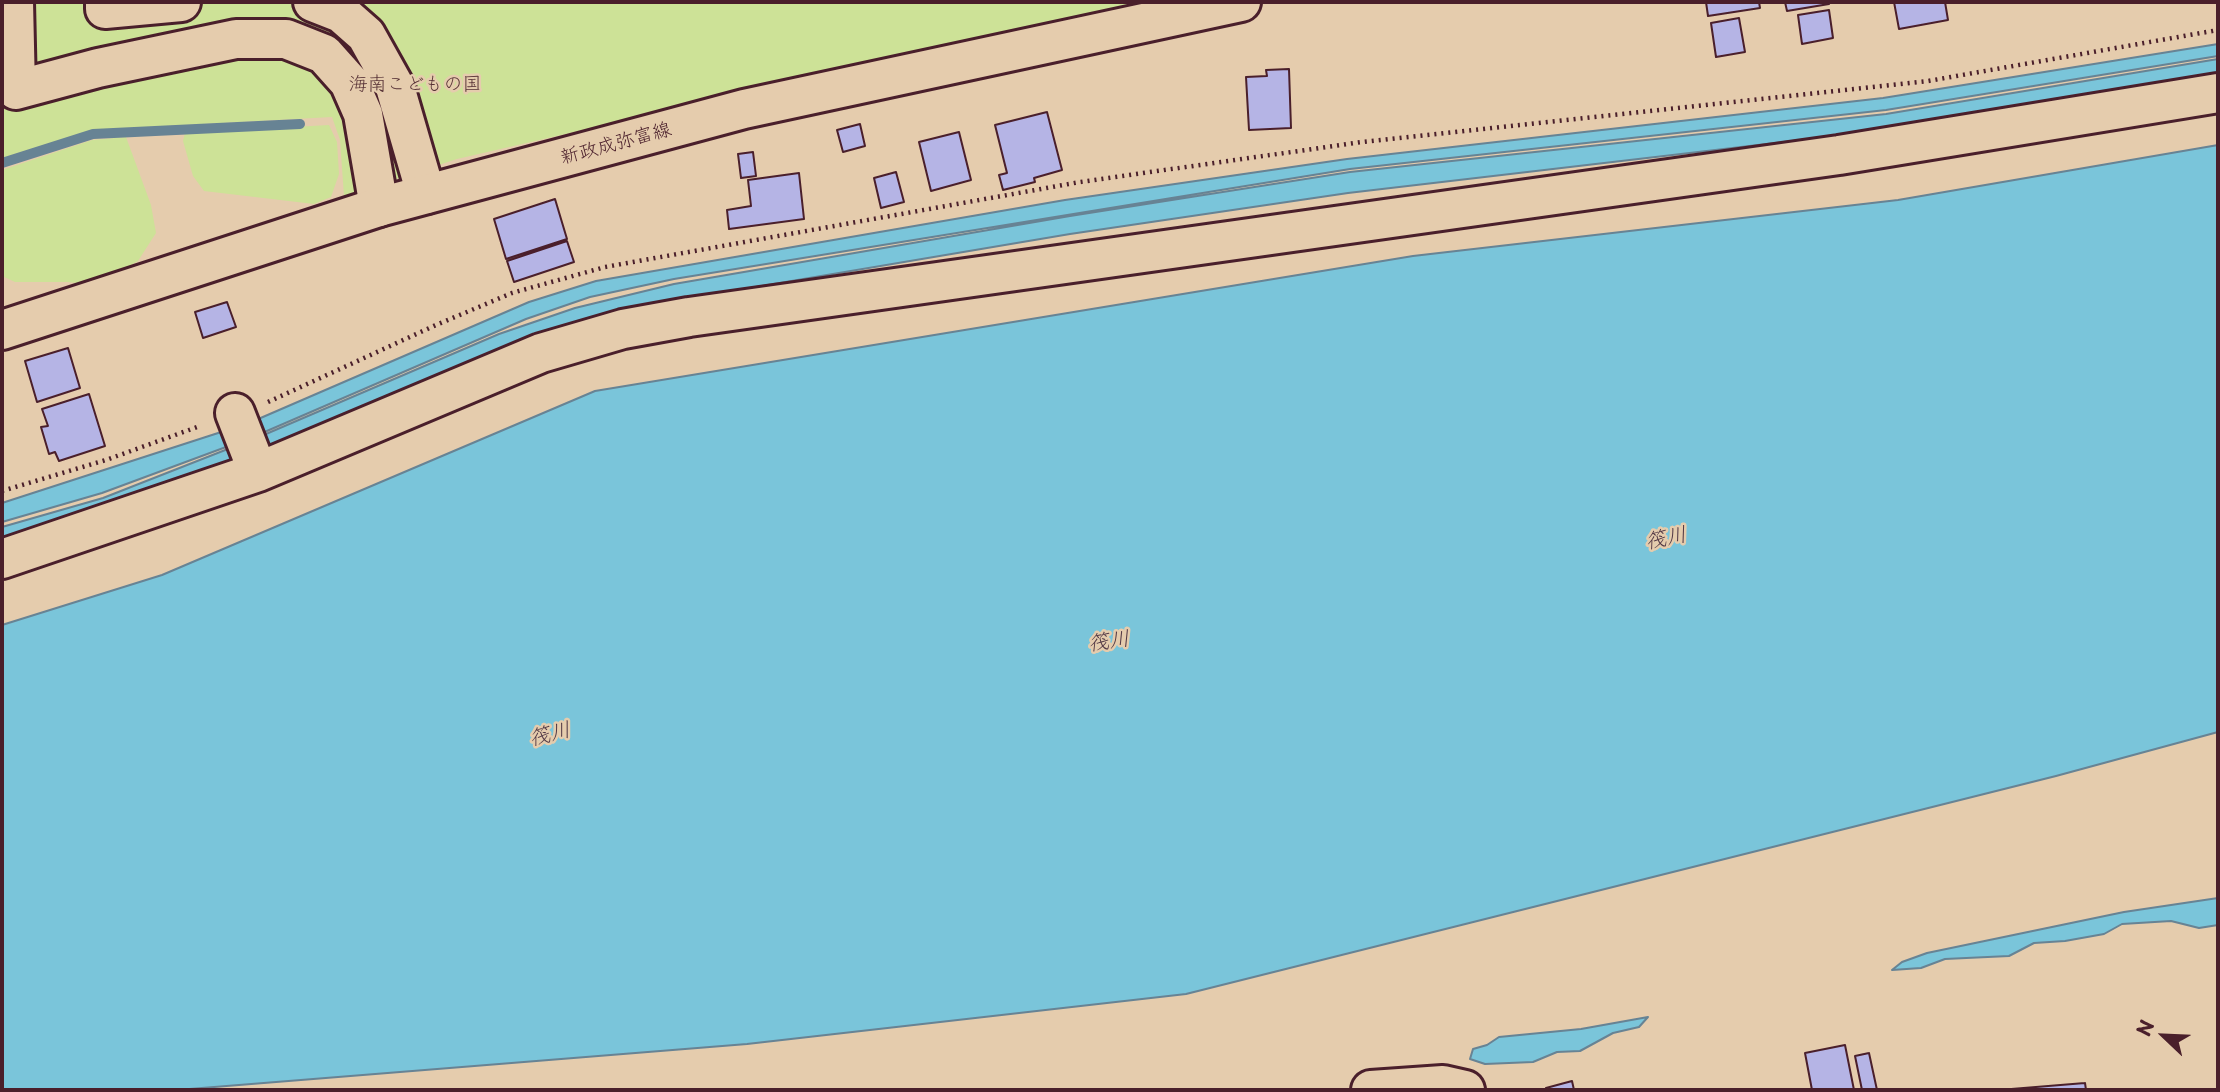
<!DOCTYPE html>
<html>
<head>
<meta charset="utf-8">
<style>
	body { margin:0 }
	#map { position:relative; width:2220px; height:1092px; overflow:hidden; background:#e5ccad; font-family:"Playpen Sans",sans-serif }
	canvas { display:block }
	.frame { position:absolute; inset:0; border:4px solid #4a1f2b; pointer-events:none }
	.north { position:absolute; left:2129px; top:1001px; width:70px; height:70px; -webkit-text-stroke:5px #e5ccad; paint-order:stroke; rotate:293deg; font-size:19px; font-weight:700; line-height:28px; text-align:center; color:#4a1f2b }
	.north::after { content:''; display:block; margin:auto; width:24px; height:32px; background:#4a1f2b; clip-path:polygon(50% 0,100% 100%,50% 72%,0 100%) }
</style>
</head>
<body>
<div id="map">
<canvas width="2220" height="1092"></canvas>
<div class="frame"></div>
<div class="north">N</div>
</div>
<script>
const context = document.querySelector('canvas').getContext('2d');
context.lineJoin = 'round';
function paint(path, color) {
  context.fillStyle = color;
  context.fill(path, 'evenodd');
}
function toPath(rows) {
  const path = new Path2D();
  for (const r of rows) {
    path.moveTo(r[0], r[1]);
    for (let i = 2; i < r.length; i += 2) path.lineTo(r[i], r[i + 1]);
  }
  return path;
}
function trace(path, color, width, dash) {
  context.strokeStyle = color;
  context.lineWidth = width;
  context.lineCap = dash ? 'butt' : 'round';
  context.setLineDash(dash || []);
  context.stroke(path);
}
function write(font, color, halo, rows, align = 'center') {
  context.font = font + ' "Playpen Sans","Klee One",sans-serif';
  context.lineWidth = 5;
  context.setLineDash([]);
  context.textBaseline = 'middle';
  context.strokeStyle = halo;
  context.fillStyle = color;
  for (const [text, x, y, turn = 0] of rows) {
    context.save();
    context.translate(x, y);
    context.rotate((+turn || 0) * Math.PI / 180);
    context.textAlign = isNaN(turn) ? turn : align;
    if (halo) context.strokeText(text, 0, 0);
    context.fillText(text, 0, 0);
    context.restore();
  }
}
paint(toPath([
	[2,2,1140,2,457,159,344,196,340,140,332,117,94,130,2,158],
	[329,125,337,142,339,174,331,197,314,204,204,191,193,176,183,141,185,133],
	[126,137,151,205,156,233,138,261,96,285,67,282,15,282,2,276,2,170,92,140]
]), '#cde297');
const water = toPath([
	[2218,44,2218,56,1886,110,1350,169,674,279,590,297,526,319,253,437,102,493,2,522,2,503,249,423,529,302,596,281,1065,200,1347,159,1883,98,2218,44],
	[2218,59,2218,78,1886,130,1348,193,1070,234,673,301,575,323,503,348,255,458,2,544,2,527,103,498,266,434,499,334,575,308,674,284,1070,216,1350,172,1886,114,2218,59],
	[2218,145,2218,732,2056,776,1186,994,747,1044,177,1090,2,1090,2,625,162,575,595,391,1413,256,1898,200,2218,145],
	[2218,898,2218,925,2199,928,2171,921,2122,924,2104,934,2065,941,2034,943,2009,956,1945,959,1921,968,1892,970,1902,962,1927,953,2124,912,2218,898],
	[1648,1017,1639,1027,1613,1033,1580,1051,1557,1052,1533,1062,1485,1064,1470,1059,1473,1049,1487,1045,1499,1037,1581,1029,1648,1017]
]);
paint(water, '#7ac5da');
trace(water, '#678394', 2);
trace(toPath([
	[2,163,93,134,300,124]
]), '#678394', 10);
const building = toPath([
	[1706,2,1759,2,1760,8,1708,16,1706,2],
	[1785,2,1829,2,1829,4,1787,11,1785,2],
	[1894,2,1945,2,1948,20,1899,29,1894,2],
	[1829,10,1833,38,1802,44,1798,15,1829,10],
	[1739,18,1745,52,1716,57,1711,23,1739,18],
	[1289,69,1291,128,1249,130,1246,77,1267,76,1266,70,1289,69],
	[1047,112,1062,170,1034,178,1035,182,1003,190,999,175,1007,173,995,125,1047,112],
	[860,124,865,146,843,152,837,130,860,124],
	[959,132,971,180,931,191,919,142,959,132],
	[753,152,756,176,741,178,738,154,753,152],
	[896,172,904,202,881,208,874,178,896,172],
	[799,173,804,219,729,229,727,210,751,206,748,180,799,173],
	[555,199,567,239,506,259,494,219,555,199],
	[567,241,574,262,514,282,507,261,567,241],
	[227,302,236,327,203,338,195,312,227,302],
	[68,348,80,388,37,402,25,361,68,348],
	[89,394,105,446,59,461,55,452,49,454,41,427,48,426,42,409,89,394],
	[1845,1045,1854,1090,1812,1090,1805,1053,1845,1045],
	[1869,1053,1877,1090,1862,1090,1855,1056,1869,1053],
	[1572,1081,1574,1090,1546,1090,1546,1088,1572,1081],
	[2085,1083,2086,1090,1999,1090,2085,1083]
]);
paint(building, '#b5b4e5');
trace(building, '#4a1f2b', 2);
const minor = toPath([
	[14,2,16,90,98,68,236,39,286,39,324,54,349,82,363,114,379,207],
	[105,2,105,9,181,2],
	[313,2,341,13,366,35,395,87,426,194],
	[235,413,258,472],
	[2,559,258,472,541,353,623,329,689,317,1839,155,2218,93],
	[1371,1090,1443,1085,1465,1090]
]);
const major = toPath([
	[2,330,379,207,744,109,1241,2]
]);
trace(minor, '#4a1f2b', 44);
trace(major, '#4a1f2b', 44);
trace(toPath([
	[268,402,436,325,512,293,605,267,1080,182,1362,142,1928,81,2218,30],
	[2,491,106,460,200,426]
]), '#4a1f2b', 4.5, [2, 5]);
trace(minor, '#e5ccad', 38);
trace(major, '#e5ccad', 38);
write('19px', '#573236', '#e5ccad', [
	["海南こどもの国",415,85]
]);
write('19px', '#4a1f2b', '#e5ccad', [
	["新政成弥富線",616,144,-15]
]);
write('italic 21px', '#513845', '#e5ccad', [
	["筏川",1666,539,-12],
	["筏川",1109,642,-8],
	["筏川",550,735,-14]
]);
</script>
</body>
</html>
